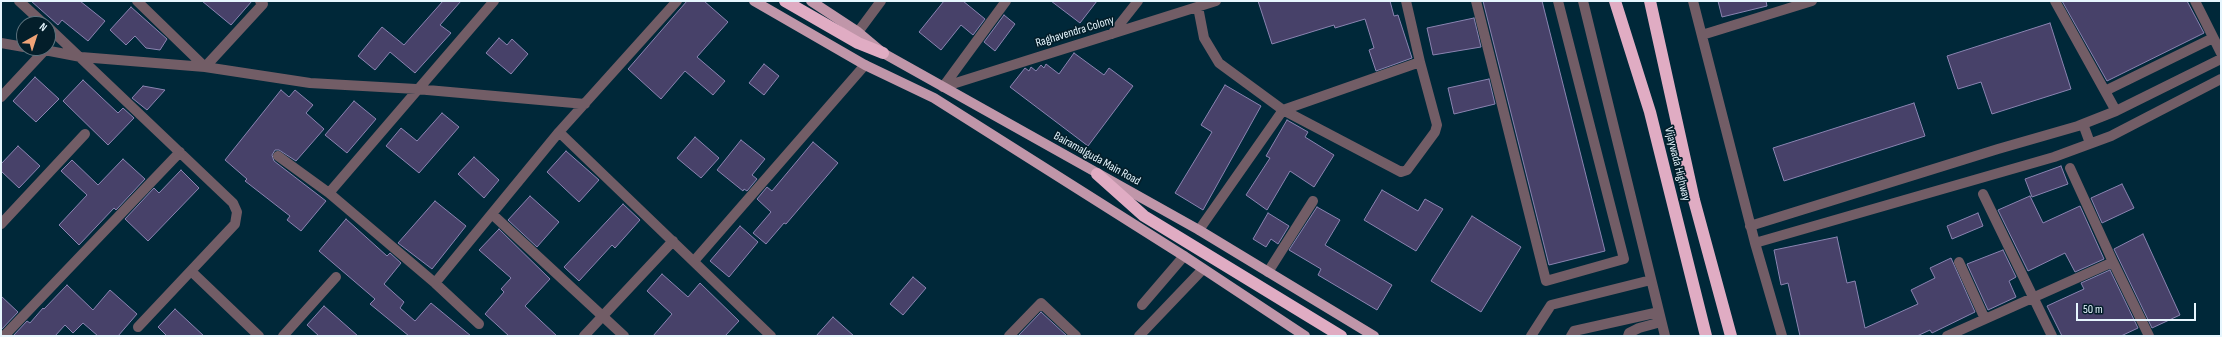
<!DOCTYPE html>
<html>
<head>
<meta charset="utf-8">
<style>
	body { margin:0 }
	#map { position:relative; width:2222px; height:337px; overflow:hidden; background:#002839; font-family:"Sofia Sans Condensed",sans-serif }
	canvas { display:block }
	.frame { position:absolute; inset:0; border:2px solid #e6f6fe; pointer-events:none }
	.north { position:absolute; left:16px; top:16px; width:40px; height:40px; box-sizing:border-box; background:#031e2a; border:1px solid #5e747f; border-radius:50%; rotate:39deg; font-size:11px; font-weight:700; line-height:16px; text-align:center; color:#e6f6fe }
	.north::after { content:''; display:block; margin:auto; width:14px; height:18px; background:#efa377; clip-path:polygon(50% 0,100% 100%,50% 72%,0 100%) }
	.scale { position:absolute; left:2076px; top:303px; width:120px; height:18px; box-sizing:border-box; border:2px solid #e6f6fe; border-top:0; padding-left:5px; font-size:12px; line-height:14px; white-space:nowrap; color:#e6f6fe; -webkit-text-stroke:3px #031e2a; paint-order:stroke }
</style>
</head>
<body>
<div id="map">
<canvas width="2222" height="337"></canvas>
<div class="frame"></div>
<div class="north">N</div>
<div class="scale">50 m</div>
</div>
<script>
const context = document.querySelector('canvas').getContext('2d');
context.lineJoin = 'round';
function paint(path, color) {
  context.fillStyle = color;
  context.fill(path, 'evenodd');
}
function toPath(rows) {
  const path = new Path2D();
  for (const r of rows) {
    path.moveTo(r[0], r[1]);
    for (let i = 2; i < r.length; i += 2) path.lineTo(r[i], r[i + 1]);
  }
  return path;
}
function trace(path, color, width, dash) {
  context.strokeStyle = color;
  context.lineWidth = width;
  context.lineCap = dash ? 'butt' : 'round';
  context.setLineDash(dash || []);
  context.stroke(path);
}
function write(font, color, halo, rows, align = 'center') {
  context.font = font + ' "Sofia Sans Condensed",sans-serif';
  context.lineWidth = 3.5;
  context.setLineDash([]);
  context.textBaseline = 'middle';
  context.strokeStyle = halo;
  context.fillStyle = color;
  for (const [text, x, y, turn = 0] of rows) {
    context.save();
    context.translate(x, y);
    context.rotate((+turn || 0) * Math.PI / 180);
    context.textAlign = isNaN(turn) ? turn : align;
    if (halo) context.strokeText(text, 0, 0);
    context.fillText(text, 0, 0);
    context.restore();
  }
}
const building = toPath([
	[31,1,80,1,105,21,88,41,62,20,58,25,31,1],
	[202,1,252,1,231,25,202,1],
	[443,1,461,1,440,25,451,33,415,73,390,52,375,70,358,56,382,27,404,45,443,1],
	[687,1,704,1,728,22,697,57,725,81,713,95,685,71,661,99,628,69,687,1],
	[944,1,963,1,985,19,973,35,961,25,941,50,919,32,944,1],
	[1051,1,1097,1,1080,23,1051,1],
	[1258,1,1390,1,1394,16,1398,15,1412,58,1376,71,1369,50,1374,48,1365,19,1335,28,1334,25,1272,44,1258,1],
	[1483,1,1542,1,1605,251,1549,265,1483,1],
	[1718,1,1766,1,1767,6,1722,17,1718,1],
	[2062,1,2187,1,2204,33,2107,81,2062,1],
	[131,7,167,39,160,50,146,48,135,36,126,45,110,30,131,7],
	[1004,15,1015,24,995,51,984,42,1004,15],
	[1474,18,1481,47,1433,55,1427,28,1474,18],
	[2050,23,2071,89,1992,114,1981,82,1958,89,1947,56,2050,23],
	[499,38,507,45,512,39,528,54,511,74,486,53,499,38],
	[1074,53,1104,75,1109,68,1133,86,1088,146,1010,87,1025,68,1029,71,1031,67,1036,71,1041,65,1044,68,1046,64,1059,74,1074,53],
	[764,64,779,76,764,95,749,83,764,64],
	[35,77,59,99,36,122,13,101,35,77],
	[1489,79,1495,104,1454,114,1448,88,1489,79],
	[83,80,118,113,123,108,134,118,108,145,63,101,83,80],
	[1225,85,1261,106,1203,210,1175,193,1212,132,1201,125,1225,85],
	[143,86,165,90,147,110,132,98,143,86],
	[281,90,289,97,295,90,313,105,306,113,324,129,296,161,279,150,275,150,272,155,274,161,326,201,301,231,287,220,290,216,245,181,247,179,225,160,281,90],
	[354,101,376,119,347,153,325,135,354,101],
	[1914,103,1925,136,1784,181,1773,148,1914,103],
	[442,113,459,127,419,173,386,146,401,128,417,141,442,113],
	[1287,120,1308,132,1305,137,1334,155,1314,187,1290,171,1267,210,1246,195,1270,158,1266,156,1287,120],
	[695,137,719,158,701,178,677,158,695,137],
	[741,140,765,159,752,175,757,179,747,191,744,189,743,191,717,170,741,140],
	[813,142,838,163,786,224,784,223,766,244,753,233,771,212,757,199,767,187,772,191,813,142],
	[18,146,40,166,19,188,1,171,1,164,18,146],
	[566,151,599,180,579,202,547,172,566,151],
	[474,157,499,180,484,198,458,174,474,157],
	[123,159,145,179,116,210,114,208,79,245,59,225,87,195,61,171,72,160,98,185,123,159],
	[2061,166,2068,184,2032,197,2025,179,2061,166],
	[181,170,199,188,148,241,125,219,154,188,159,193,181,170],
	[2122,184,2134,208,2102,223,2091,198,2122,184],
	[1382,190,1418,211,1425,199,1443,209,1416,251,1364,220,1382,190],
	[530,196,559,222,537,247,508,220,530,196],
	[2030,196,2043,223,2080,206,2104,259,2075,272,2065,253,2028,271,1998,210,2030,196],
	[435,201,466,226,432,269,398,243,435,201],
	[623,204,640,220,615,248,612,245,579,281,564,267,623,204],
	[1317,207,1340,220,1325,245,1392,285,1377,310,1318,275,1321,269,1289,250,1317,207],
	[1268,213,1289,226,1278,244,1271,239,1266,247,1253,239,1268,213],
	[1978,213,1983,226,1952,239,1947,226,1978,213],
	[1472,216,1521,247,1481,312,1431,281,1472,216],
	[346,219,387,256,390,253,401,263,384,284,404,302,400,308,415,321,431,303,471,336,409,336,370,304,375,299,319,251,346,219],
	[740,226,758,242,729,277,710,261,740,226],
	[499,229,550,279,525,306,557,336,509,336,485,314,504,292,501,289,511,278,479,250,499,229],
	[2143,234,2180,315,2152,328,2114,249,2143,234],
	[1837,237,1847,283,1855,281,1865,328,1918,304,1911,290,1935,278,1930,268,1951,258,1975,312,1932,333,1930,330,1917,336,1800,336,1788,283,1781,285,1774,250,1837,237],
	[2003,250,2016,277,2009,281,2016,297,1988,310,1967,264,2003,250],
	[2110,270,2138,328,2121,336,2062,336,2047,306,2084,289,2081,283,2110,270],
	[662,274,688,297,700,283,739,321,725,336,653,336,672,314,647,291,662,274],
	[913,277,926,288,903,315,890,304,913,277],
	[67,285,93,310,110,290,137,314,118,336,98,336,83,323,73,333,65,325,55,336,13,336,27,321,30,323,43,308,44,309,67,285],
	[1,296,18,312,1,330,1,296],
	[324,306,358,336,319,336,307,325,324,306],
	[175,309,204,336,167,336,158,327,175,309],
	[1041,312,1067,336,1018,336,1041,312],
	[833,317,854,336,816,336,833,317]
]);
paint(building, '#474169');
trace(building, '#8a84b1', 1);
trace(toPath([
	[19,1,44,24],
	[137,1,205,67,263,4,260,1],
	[1476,1,1546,281,1624,259,1558,1],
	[1583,1,1665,336],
	[1693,1,1755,243,1782,336],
	[2055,1,2116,111],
	[2195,1,2221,53],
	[1198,7,1204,38,1219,63,1283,110,1401,172,1407,170,1435,132,1437,125,1420,62],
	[48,27,233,203,237,212,235,224,138,327],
	[858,32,881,1],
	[1112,34,1138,1],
	[1702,35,1812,1],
	[1,43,24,47],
	[34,48,81,57,205,67,310,83,416,89,585,104],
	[943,87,1216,1],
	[943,87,1006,1],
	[2105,91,2213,38],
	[1,97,45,50],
	[2083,124,2090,143],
	[559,132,771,336],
	[278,156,329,193,435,283,479,324],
	[2070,168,2113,262],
	[329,193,494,1],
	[1983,194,2052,336],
	[492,214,624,336],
	[1,224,85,134],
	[1750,226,1998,149,2078,126,2116,111,2221,59],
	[1199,230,1283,110,1420,62,1406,1],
	[1755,243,2054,157,2111,136,2221,79],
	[694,261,865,65],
	[1959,262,1985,319],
	[191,271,259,336],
	[1268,272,1313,201],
	[435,283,559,132,677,1],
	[1142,305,1184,256],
	[4,336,180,152],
	[283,336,336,277],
	[584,336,673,241],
	[1009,336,1041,303,1076,336],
	[1139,336,1203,269],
	[1531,336,1551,305,1651,280],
	[1571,336,1574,331,1659,312],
	[1628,336,1629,333,1639,328,1661,322],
	[1947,336,2113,262,2149,336]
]), '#725d66', 10);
trace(toPath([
	[754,1,865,65,934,98,1184,256,1305,336],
	[811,1,858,32,883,53,1199,230,1374,336]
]), '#c096a9', 10);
trace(toPath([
	[785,1,858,43,883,53],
	[1615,1,1650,112,1706,336],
	[1650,1,1694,200,1731,336],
	[1097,174,1144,216,1341,336]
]), '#e0acc3', 12);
write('12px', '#e6f6fe', '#031e2a', [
	["Raghavendra Colony",1075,32,-17],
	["Bairamalguda Main Road",1097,159,29],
	["Vijaywada Highway",1677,164,76]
]);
</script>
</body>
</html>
